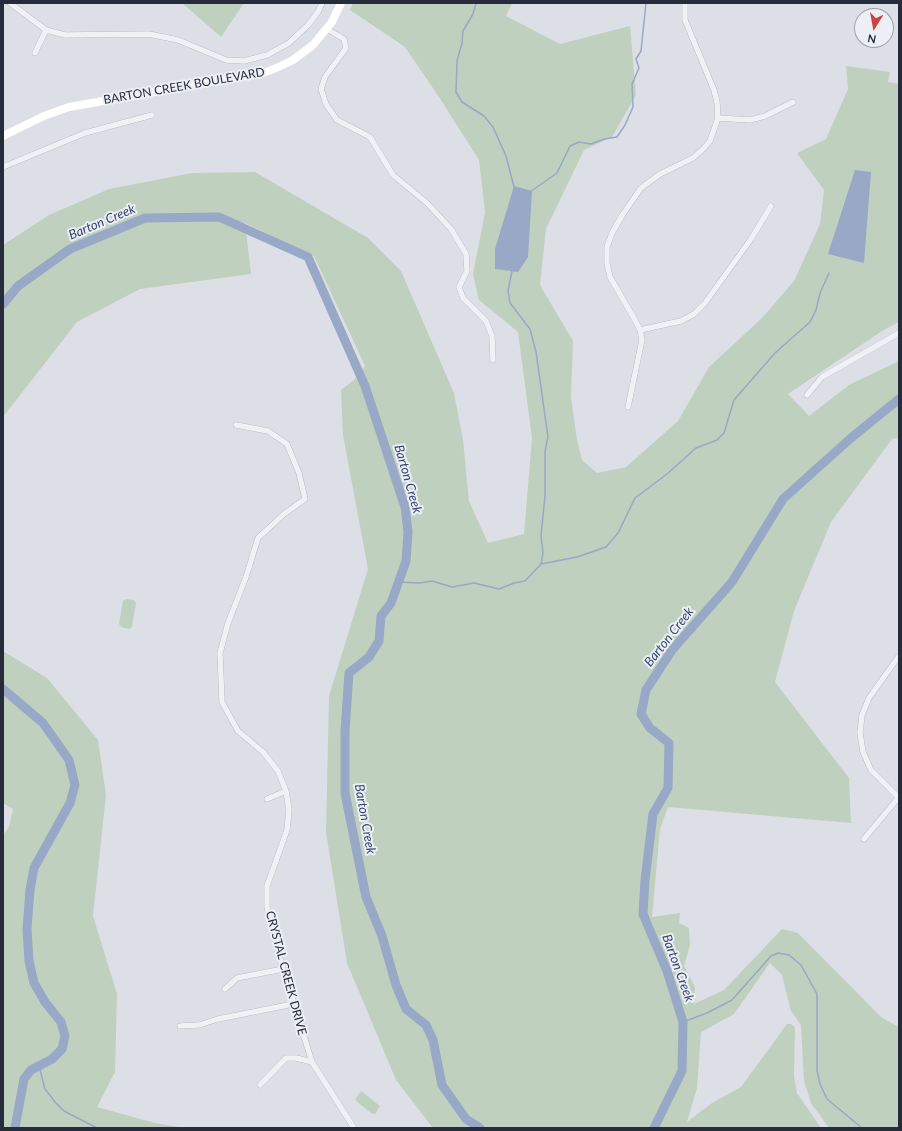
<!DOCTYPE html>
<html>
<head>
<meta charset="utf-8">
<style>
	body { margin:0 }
	#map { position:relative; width:902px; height:1131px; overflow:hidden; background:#dddfe7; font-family:Lato,sans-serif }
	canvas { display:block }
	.frame { position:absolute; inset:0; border:4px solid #272c3d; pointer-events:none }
	.north { position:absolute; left:854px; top:8px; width:40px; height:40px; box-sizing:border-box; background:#eceff4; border:1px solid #9da1ab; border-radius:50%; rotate:191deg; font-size:11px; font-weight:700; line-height:16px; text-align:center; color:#272c3d }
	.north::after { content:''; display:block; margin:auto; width:14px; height:18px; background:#cb4344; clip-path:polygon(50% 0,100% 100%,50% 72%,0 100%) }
</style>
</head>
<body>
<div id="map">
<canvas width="902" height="1131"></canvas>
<div class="frame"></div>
<div class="north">N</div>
</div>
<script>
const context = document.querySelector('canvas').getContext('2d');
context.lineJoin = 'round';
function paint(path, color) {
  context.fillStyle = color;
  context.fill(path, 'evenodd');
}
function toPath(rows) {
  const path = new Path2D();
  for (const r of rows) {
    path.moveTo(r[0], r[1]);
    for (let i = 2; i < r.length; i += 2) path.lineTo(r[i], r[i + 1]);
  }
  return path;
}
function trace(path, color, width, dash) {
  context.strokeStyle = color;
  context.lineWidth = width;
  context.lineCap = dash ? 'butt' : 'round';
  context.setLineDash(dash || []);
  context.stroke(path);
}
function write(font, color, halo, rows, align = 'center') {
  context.font = font + ' Lato,sans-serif';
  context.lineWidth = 4;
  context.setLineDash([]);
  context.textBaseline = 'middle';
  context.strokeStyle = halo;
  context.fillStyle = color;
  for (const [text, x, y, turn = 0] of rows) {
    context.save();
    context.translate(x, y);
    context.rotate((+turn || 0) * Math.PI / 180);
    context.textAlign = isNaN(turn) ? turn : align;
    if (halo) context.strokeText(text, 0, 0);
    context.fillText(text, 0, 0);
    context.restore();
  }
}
paint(toPath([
	[182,3,244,3,221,37],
	[353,3,512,3,506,16,560,44,630,26,636,95,612,137,584,150,546,229,540,285,573,341,571,397,577,440,582,460,597,473,626,467,678,421,709,367,762,318,794,281,820,224,824,190,797,153,826,139,848,89,846,66,890,72,888,82,899,84,899,322,882,331,788,394,809,416,849,385,899,361,899,438,892,439,831,522,794,611,775,682,849,778,851,823,668,807,660,829,652,917,680,913,679,923,689,928,690,945,684,966,695,987,694,1004,724,990,782,929,798,933,881,1017,899,1027,899,1128,829,1128,811,1103,804,1081,801,1025,791,1011,782,975,770,963,734,1014,701,1032,697,1088,687,1122,712,1103,741,1087,787,1024,791,1024,795,1027,794,1076,797,1093,821,1128,433,1128,396,1080,347,963,326,832,329,696,368,569,343,435,341,390,354,380,365,366,314,256,245,223,251,274,140,289,77,322,3,417,3,245,49,215,109,189,192,173,255,172,368,238,401,271,454,393,463,440,469,501,488,543,524,534,532,438,518,332,479,300,473,274,485,212,479,160,439,97,405,47,350,10],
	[126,599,134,600,136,603,132,627,129,629,121,627,119,624,123,601],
	[3,651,47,678,98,740,106,795,93,916,117,994,115,1072,97,1107,155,1123,185,1128,3,1128,3,835,9,827,13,809,3,803],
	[361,1091,380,1106,375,1114,372,1114,355,1100]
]), '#c0d0be');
paint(toPath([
	[855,170,871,172,864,263,828,254],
	[514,186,532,191,528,257,518,272,495,269,495,249]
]), '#98a8c6');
trace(toPath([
	[476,3,473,14,463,31,462,43,457,61,456,92,462,102,484,116,493,127,506,156,514,187],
	[530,192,557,173,570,146,579,142,591,144,604,139,617,137,625,125,633,107,632,84,639,68,636,59,641,51,646,3],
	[512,271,508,291,510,303,530,329,536,352,548,437,545,451,545,496,541,536,543,553,541,564],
	[399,582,419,583,432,581,452,587,474,583,499,589,514,583,525,581,541,564,577,557,606,547,618,533,635,498,667,474,696,448,717,440,724,433,734,400,775,353,810,322,816,310,820,293,829,273],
	[683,1022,707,1013,732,1000,771,956,778,953,789,955,801,965,817,994,817,1070,820,1084,827,1099,862,1128],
	[39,1066,45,1089,55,1102,64,1111,97,1128]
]), '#98a8c6', 1.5);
trace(toPath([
	[3,304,18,286,70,249,145,218,219,217,308,257,365,386,405,507,408,532,406,561,391,603,381,616,379,641,369,657,349,673,345,731,345,793,366,897,382,936,396,985,406,1009,426,1025,433,1040,442,1085,466,1119,480,1128],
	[3,689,43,723,69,760,75,785,70,803,34,868,30,890,27,929,29,961,34,983,45,1002,61,1022,65,1036,62,1049,52,1059,31,1070,24,1079,15,1128],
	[654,1128,682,1071,683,1022,667,971,643,914,645,880,653,814,668,788,669,743,650,728,641,714,646,690,672,650,732,582,783,499,851,438,899,399]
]), '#98a8c6', 9);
const street = toPath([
	[10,3,46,30,65,35,149,34,178,40,226,60,244,61,267,55,289,43,308,25,318,12,322,3],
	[327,29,344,39,346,48,325,77,321,89,326,104,337,120,370,137,393,175,427,203,451,229,466,254,467,271,459,287,463,298,486,321,492,336,493,360],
	[35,53,46,30],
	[718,118,750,120,765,116,793,102],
	[3,167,85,133,152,115],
	[640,330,681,321,694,314,705,303,751,239,771,206],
	[807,395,822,377,899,333],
	[628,407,642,340,640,330,635,320,610,277,607,263,607,247,612,233,623,214,641,188,660,174,693,158,704,148,710,141,718,118,717,102,714,90,685,20,685,3],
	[236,425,268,431,287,444,299,473,305,499,284,514,258,538,246,577,228,623,220,653,222,702,238,731,263,752,278,771,286,791,289,810,287,830,267,886,267,907,279,956,312,1062,354,1128],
	[899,656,869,698,862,715,860,733,863,752,871,770,899,798],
	[267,799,286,791],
	[864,839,899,797],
	[225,989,237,978,283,969],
	[180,1026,199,1025,218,1019,293,1004],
	[260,1085,286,1058,296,1058,312,1062]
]);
trace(street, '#a3a6b1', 6);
trace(street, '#f0f1f5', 5.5);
trace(toPath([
	[3,136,44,116,69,107,263,73,274,69,293,60,313,45,332,22,341,3]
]), '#fff', 8);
write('12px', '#272c3d', '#eceff4', [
	["BARTON CREEK BOULEVARD",184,86,-10],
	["CRYSTAL CREEK DRIVE",286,973,75]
]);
write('italic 13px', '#324570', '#eceff4', [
	["Barton Creek",102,222,-23],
	["Barton Creek",408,479,74],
	["Barton Creek",669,637,-52],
	["Barton Creek",365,819,80],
	["Barton Creek",678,968,70]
]);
</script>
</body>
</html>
